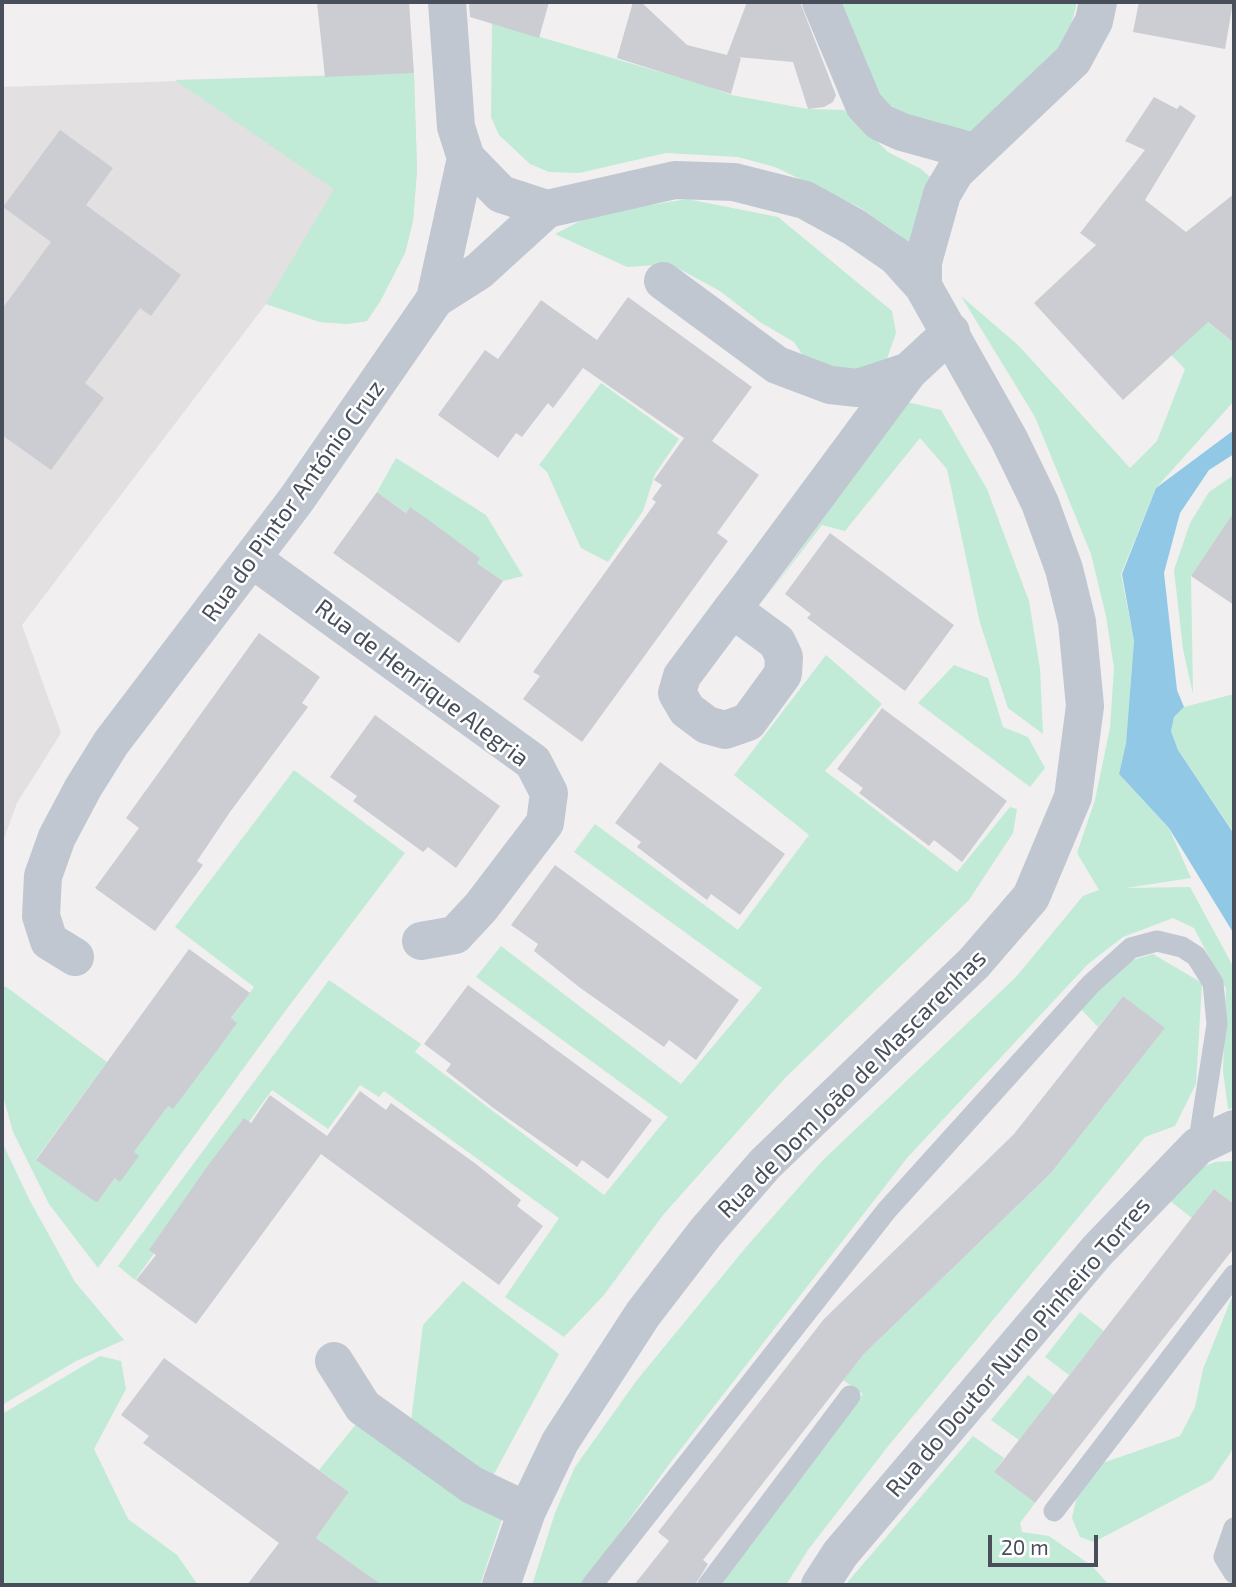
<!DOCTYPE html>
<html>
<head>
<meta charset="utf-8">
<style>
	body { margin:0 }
	#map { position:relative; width:1236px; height:1587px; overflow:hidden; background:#f1efef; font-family:"Exo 2",sans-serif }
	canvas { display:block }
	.frame { position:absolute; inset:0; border:4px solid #484f5b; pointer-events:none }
	.scale { position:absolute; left:988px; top:1535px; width:110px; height:32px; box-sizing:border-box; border:4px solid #484f5b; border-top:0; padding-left:9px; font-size:21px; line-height:24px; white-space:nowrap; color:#484f5b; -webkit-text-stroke:5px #fff; paint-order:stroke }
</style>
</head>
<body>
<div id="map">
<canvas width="1236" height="1587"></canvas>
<div class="frame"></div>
<div class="scale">20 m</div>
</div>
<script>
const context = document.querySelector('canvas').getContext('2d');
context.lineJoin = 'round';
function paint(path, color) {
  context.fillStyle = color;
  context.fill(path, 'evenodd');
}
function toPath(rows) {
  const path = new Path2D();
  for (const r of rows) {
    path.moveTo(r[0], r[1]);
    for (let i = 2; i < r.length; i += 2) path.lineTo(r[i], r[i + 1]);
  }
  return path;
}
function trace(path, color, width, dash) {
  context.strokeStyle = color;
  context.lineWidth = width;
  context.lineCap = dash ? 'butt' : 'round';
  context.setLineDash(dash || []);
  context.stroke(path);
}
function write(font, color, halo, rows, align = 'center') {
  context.font = font + ' "Exo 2",sans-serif';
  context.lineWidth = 5;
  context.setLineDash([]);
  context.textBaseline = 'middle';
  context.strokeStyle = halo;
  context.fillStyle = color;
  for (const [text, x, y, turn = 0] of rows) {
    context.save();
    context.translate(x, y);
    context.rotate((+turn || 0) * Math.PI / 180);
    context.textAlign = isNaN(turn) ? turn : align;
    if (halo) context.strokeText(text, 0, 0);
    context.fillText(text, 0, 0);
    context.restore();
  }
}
paint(toPath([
	[414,73,417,170,413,221,405,253,367,321,347,324,320,322,266,304,22,625,61,733,17,803,2,844,2,87]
]), '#e2e0e0');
paint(toPath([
	[833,2,866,4,1077,2,1060,68,969,149,870,94],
	[492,23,705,85,731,95,808,109,844,110,888,152,921,169,935,181,918,255,901,236,859,207,775,167,738,157,666,153,579,173,549,172,530,164,499,135,491,117],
	[414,73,417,170,413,221,405,253,381,300,367,321,347,324,320,322,266,304,334,189,175,80],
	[687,199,778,217,892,311,896,333,884,367,863,375,807,362,794,342,760,322,720,291,670,264,627,267,555,234,592,215],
	[961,296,1018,345,1130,468,1157,441,1185,369,1153,336,1182,302,1234,343,1234,401,1156,488,1121,574,1134,641,1126,743,1119,774,1169,828,1191,878,1126,888,1190,887,1234,968,1234,1108,1228,1109,1223,1071,1226,989,1194,928,1173,918,1123,937,1088,964,907,1158,670,1463,582,1585,532,1585,555,1513,575,1467,637,1380,747,1246,823,1160,1016,977,1083,896,1099,890,1077,853,1095,800,1110,728,1114,668,1106,616,1091,554,1035,417],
	[601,383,679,439,655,474,643,511,608,562,581,548,547,472,539,465],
	[907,402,941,410,987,489,1029,601,1040,669,1043,734,1008,708,980,623,947,469,920,438,845,531,822,525,769,594],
	[396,458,486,515,523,576,503,581,377,492],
	[1234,475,1234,516,1191,576,1193,694,1183,649,1174,570,1190,523,1209,492],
	[826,655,882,704,825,771,957,872,1010,807,1017,809,1013,833,969,900,785,1078,663,1215,604,1295,564,1337,505,1297,559,1218,384,1091,379,1097,360,1085,328,1129,272,1090,135,1280,118,1266,329,980,421,1044,415,1052,604,1195,668,1117,476,977,501,946,681,1084,762,988,574,852,595,824,738,930,809,835,734,775],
	[954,665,988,678,1003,727,1028,737,1045,768,1030,787,918,703],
	[1234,694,1234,833,1178,750,1171,731,1174,717,1184,707],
	[294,770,405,853,286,1010,98,1268,49,1204,13,1132,2,1092,2,990,5,986,107,1062,36,1159,97,1203,254,987,175,927],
	[1153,954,1202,983,1196,1084,1175,1126,1145,1137,889,1445,808,1550,786,1585,719,1585,863,1394,843,1380,863,1355,1051,1173,1164,1029,1123,996,1098,1027,1080,1008,1126,962],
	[2,1142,29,1199,75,1282,124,1340,76,1361,2,1405],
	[1234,1161,1234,1204,1214,1189,1192,1218,1170,1201,1200,1168,1215,1162],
	[463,1281,559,1354,494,1474,479,1476,411,1421,423,1325],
	[1234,1292,1234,1443,1231,1452,1212,1480,1094,1542,1080,1537,1072,1518,1077,1496,1100,1464,1180,1436,1195,1407,1203,1369],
	[1080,1312,1104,1331,1069,1375,1045,1357],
	[100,1356,121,1361,126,1389,94,1449,128,1519,177,1555,198,1585,2,1585,2,1414],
	[1028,1375,1054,1395,1019,1440,991,1420],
	[357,1423,504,1513,480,1585,368,1585,372,1578,316,1538,349,1492,319,1470],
	[973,1436,1004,1458,994,1472,1035,1503,1020,1523,1022,1532,1049,1536,1092,1566,1109,1585,845,1585]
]), '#c1ebd7');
paint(toPath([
	[1234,430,1234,454,1209,470,1180,513,1164,573,1177,690,1184,707,1174,717,1171,731,1178,750,1234,834,1234,934,1169,828,1119,774,1126,743,1134,641,1122,574,1156,488]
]), '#91c8e5');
paint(toPath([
	[317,2,409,2,414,73,325,77],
	[469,2,549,2,539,38,470,17],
	[633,2,641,2,687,45,727,55,747,2,800,2,836,95,833,102,824,107,808,109,793,62,737,57,741,58,731,94,617,58],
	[1139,2,1233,2,1225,49,1133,32],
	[1154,97,1177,109,1180,105,1196,116,1145,200,1186,232,1234,194,1234,343,1208,322,1123,400,1034,303,1096,245,1080,233,1145,150,1125,141],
	[60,130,113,168,86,205,181,275,151,316,140,308,85,383,104,398,51,470,2,435,2,309,51,242,3,207],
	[628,297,752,387,712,441,759,475,717,533,728,541,582,742,523,699,540,676,533,672,656,502,652,499,662,485,654,480,684,438,583,368,553,408,548,403,522,437,516,433,498,458,438,415,485,350,498,359,541,300,597,340],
	[377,492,406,513,410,507,434,524,480,558,477,563,503,581,459,643,333,553],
	[1234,512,1234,605,1191,576],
	[830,533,954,625,905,691,807,618,811,614,785,594],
	[259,633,320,677,302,703,308,707,230,812,197,861,203,865,155,931,95,888,139,828,126,818],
	[882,708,1007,801,962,862,934,840,929,846,859,793,863,788,837,769],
	[375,715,500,806,456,868,428,847,423,852,353,801,357,796,330,777],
	[660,762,785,854,740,915,711,894,707,900,637,847,641,842,615,823],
	[555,865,739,1000,696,1060,669,1040,664,1047,579,987,534,951,538,944,511,925],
	[189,949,250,993,231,1018,237,1023,216,1052,173,1109,168,1106,134,1152,139,1156,120,1182,115,1178,97,1203,36,1160],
	[468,985,652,1120,608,1179,582,1160,577,1167,492,1107,446,1071,451,1064,424,1044],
	[1123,996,1165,1028,1051,1173,863,1355,703,1560,708,1564,695,1585,634,1585,669,1541,658,1532,824,1319,1014,1134],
	[360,1091,386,1110,391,1103,476,1164,521,1200,517,1206,543,1226,499,1285,321,1154,196,1324,136,1280,156,1255,149,1250,209,1164,244,1118,251,1123,270,1095,327,1136],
	[1214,1189,1234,1204,1234,1248,1035,1503,994,1472],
	[164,1358,349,1492,316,1538,382,1585,247,1585,279,1543,143,1443,149,1436,121,1415]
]), '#cccdd3');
trace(toPath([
	[1054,1511,1234,1275],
	[1234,1528,1224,1557,1234,1573],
	[592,1585,887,1210,1091,984,1131,948,1157,941,1182,947,1196,956,1213,983,1217,1024,1198,1146],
	[708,1585,850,1396]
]), '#c0c7d0', 21);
trace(toPath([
	[821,2,864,105,880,122,902,132,974,152],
	[466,158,501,194,547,209],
	[663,281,777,365,830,385,858,388,909,371],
	[923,286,923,262,942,194,955,172,1073,60,1094,21,1098,2],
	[435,299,479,271,547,209,675,180,734,182,805,200,854,227,896,256,923,286,1009,439,1040,503,1064,569,1077,622,1085,706,1073,797,1031,897,974,963,765,1164,706,1232,643,1314,560,1442,527,1511,501,1585],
	[252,559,533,762,549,793,545,823,481,907,455,935,421,941],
	[732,609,777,642,784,657,783,674,748,722,725,730,707,725,687,710,677,693,682,676,732,609,749,587,909,371,951,332],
	[75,957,49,941,41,916,43,876,57,837,83,788,111,743,296,500,435,299,466,158,456,127,447,2],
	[334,1361,363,1407,472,1485,527,1511],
	[820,1585,840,1554,1097,1251,1198,1146,1234,1129]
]), '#c0c7d0', 38);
write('24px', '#484f5b', '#fff', [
	["Rua do Pintor António Cruz",293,501,-54],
	["Rua de Henrique Alegria",422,683,37],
	["Rua de Dom João de Mascarenhas",852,1084,-45],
	["Rua do Doutor Nuno Pinheiro Torres",1018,1347,-49]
]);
</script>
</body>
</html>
